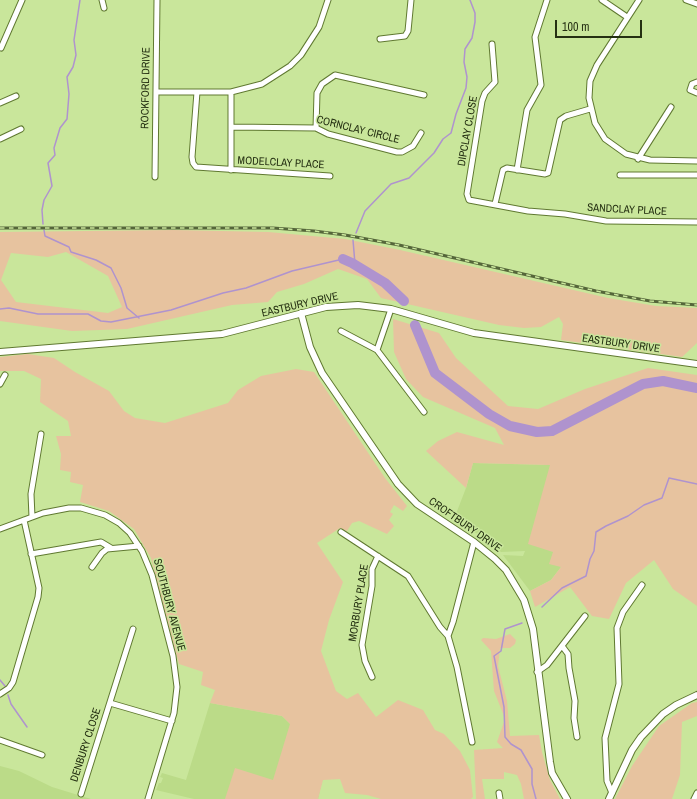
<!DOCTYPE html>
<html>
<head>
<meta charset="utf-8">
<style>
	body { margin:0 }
	#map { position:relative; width:697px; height:799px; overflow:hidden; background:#c9e69b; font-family:"Archivo Narrow",sans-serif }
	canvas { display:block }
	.scale { position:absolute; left:555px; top:20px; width:87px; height:18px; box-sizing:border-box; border:2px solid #253012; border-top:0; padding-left:5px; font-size:12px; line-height:14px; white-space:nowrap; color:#253012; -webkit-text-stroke:3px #c9e69b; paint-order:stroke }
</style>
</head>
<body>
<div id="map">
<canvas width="697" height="799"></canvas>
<div class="scale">100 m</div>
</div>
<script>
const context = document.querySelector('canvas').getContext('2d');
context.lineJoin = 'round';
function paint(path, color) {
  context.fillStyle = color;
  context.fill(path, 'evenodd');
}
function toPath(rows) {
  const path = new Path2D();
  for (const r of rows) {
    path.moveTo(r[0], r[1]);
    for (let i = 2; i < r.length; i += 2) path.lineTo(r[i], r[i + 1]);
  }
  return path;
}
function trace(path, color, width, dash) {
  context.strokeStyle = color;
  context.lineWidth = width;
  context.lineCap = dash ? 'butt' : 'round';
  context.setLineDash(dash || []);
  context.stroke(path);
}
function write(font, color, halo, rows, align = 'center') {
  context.font = font + ' "Archivo Narrow",sans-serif';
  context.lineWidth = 3;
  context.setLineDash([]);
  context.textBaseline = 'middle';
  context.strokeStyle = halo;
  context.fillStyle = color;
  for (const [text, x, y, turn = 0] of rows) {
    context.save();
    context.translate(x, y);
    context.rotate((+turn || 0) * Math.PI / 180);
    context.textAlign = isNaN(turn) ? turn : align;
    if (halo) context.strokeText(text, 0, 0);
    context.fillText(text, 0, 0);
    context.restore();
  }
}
paint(toPath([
	[473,463,550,465,561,567,551,580,530,591,503,555,523,556,525,551,501,552,487,540,454,519,466,488],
	[210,703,282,716,301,734,326,764,318,799,194,799,156,790,159,783,161,783,163,778,160,777,162,773,186,780],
	[0,766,19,771,52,787,91,799,0,799]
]), '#bbdb88');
paint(toPath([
	[174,230,268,232,345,239,400,250,608,298,656,306,697,308,697,343,682,357,561,340,563,324,559,317,541,327,524,328,499,325,381,298,367,279,338,269,304,284,277,292,268,302,232,305,127,329,72,331,0,321,0,232],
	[66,252,108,276,122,307,108,313,16,302,1,280,11,253,48,257],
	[393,319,439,333,456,358,508,406,538,409,585,389,648,368,697,375,697,606,673,589,654,560,626,583,609,619,592,616,570,587,535,607,530,591,551,580,561,567,549,564,553,552,528,544,550,465,473,463,466,488,426,451,438,441,457,432,504,445,495,428,423,397,406,379,394,352],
	[28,354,54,358,75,372,109,391,124,411,135,418,165,423,228,403,238,390,261,376,296,369,314,372,385,478,407,506,403,511,394,505,390,512,393,514,389,520,394,526,387,534,359,521,352,523,347,531,340,528,317,543,343,582,329,620,321,651,336,691,347,699,358,693,376,717,398,700,423,710,435,730,444,734,460,751,470,770,473,797,471,799,381,799,367,795,345,793,340,779,323,780,318,799,225,799,235,768,273,780,290,724,282,716,210,703,215,690,201,685,203,672,179,664,151,558,134,529,109,511,80,502,83,485,70,482,71,472,60,470,61,454,56,436,71,436,68,421,40,402,41,379,24,371,0,371,0,357],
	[510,634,516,640,515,644,510,648,500,648,498,666,507,701,510,736,539,735,542,752,550,780,560,799,524,799,521,784,517,775,504,772,504,779,482,779,485,799,476,799,474,750,503,748,497,742,504,722,504,716,494,691,491,651,481,640,483,638,496,639],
	[697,702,697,716,682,722,680,775,672,799,615,799,632,766,659,726,692,703]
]), '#e7c39f');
trace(toPath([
	[43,224,42,210,44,200,52,186,48,163,55,155,54,148,60,128,67,119,69,94,67,77,73,67,76,55,74,40,80,0],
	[44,230,45,236,69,247,71,252,96,260,111,268,121,288,127,308,139,318],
	[356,233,365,211,391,184,409,178,434,153,443,139,451,133,456,114,466,88,467,77,464,62,465,49,472,38,475,22,475,13,470,0],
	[353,240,355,264],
	[0,309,9,308,38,314,88,314,101,321,111,322,171,310,223,293,246,288,292,271,343,259],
	[542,607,562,588,586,576,590,559,594,551,596,532,606,526,628,516,644,505,662,498,669,478,697,484],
	[522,623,505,629,501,651,494,656,504,707,505,737,511,744,521,750,532,769,532,784,536,799],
	[0,680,5,686],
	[8,695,11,704,27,727]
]), '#af93ce', 1.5);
trace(toPath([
	[343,259,352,263,385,283,404,301],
	[415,325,435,373,489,414,510,426,537,432,552,431,643,384,663,381,697,388]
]), '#af93ce', 10);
const minor = toPath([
	[102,0,104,8],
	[602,0,627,17],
	[639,0,597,65,590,81,589,98,595,123,605,139,626,154,650,160,697,161],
	[686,0,697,4],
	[380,39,405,36,408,31,411,0],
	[492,44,495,82,485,93,482,101,467,194,469,200,528,211,565,214,606,221,697,222],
	[1,48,22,0],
	[697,82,692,84,690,90,697,93],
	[156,92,231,92,262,84,290,66,301,55,319,27,328,0],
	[197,92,192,157,193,163,196,167,330,176],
	[0,103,16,96],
	[232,127,316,128,328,134,397,152,402,152,413,146,421,133],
	[316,128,317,93,322,84,335,75,424,95],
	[0,139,21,129],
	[638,159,671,107],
	[231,170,231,92],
	[517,170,527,110,541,85,535,37,547,0],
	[620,175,697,175],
	[155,177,157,0],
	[495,204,503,170,507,168,545,174,548,173,560,120,566,116,590,109],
	[341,331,377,350,424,412],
	[377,350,391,309],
	[0,384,5,375],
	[32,517,31,494,41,434],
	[0,529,43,513,69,508,81,508,105,515,119,523,130,533,142,551,152,575,173,656,177,687,174,713,148,799],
	[341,532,408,576,440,627,448,636],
	[31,554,101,542,111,548],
	[92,567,102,553,107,549,139,546],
	[562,646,568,654,569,668,575,701,574,718,577,737],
	[537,672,547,665,585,616],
	[372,677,365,661,362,645,372,586,372,569,378,556],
	[0,694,9,688,13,682,38,597,39,588,24,520],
	[110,703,172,721],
	[0,740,42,755],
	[472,742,457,667,448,636,453,622,474,542],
	[499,793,500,799],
	[612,793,607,781,605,738,619,684,617,628,623,612,642,585],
	[81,794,133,629],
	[694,799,697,793]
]);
const tertiary = toPath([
	[301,313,310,347,322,373,398,484,417,504,474,542,495,559,506,570,524,600,533,629,550,762,552,773,567,799],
	[0,352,222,334,326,307,358,305,391,309,474,333,697,364],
	[609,799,632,750,641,737,663,714,676,705,697,695]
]);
trace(minor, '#607931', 7);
trace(tertiary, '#607931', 8);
trace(minor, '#fff', 5);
trace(tertiary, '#fff', 6);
const rail = toPath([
	[0,228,273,228,314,231,345,235,399,245,596,291,650,301,697,305]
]);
trace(rail, '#55663a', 3);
trace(rail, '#c9e69b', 1.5, [4.5]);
write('11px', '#253012', '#c9e69b', [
	["ROCKFORD DRIVE",146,88,-89],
	["CORNCLAY CIRCLE",358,130,14],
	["DIPCLAY CLOSE",468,131,-80],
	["MODELCLAY PLACE",281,163,3],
	["SANDCLAY PLACE",627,210,3],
	["EASTBURY DRIVE",300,305,-13],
	["EASTBURY DRIVE",621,344,8],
	["CROFTBURY DRIVE",465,525,35],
	["MORBURY PLACE",359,603,-81],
	["SOUTHBURY AVENUE",169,605,75],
	["DENBURY CLOSE",86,745,-72]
]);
</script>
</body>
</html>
